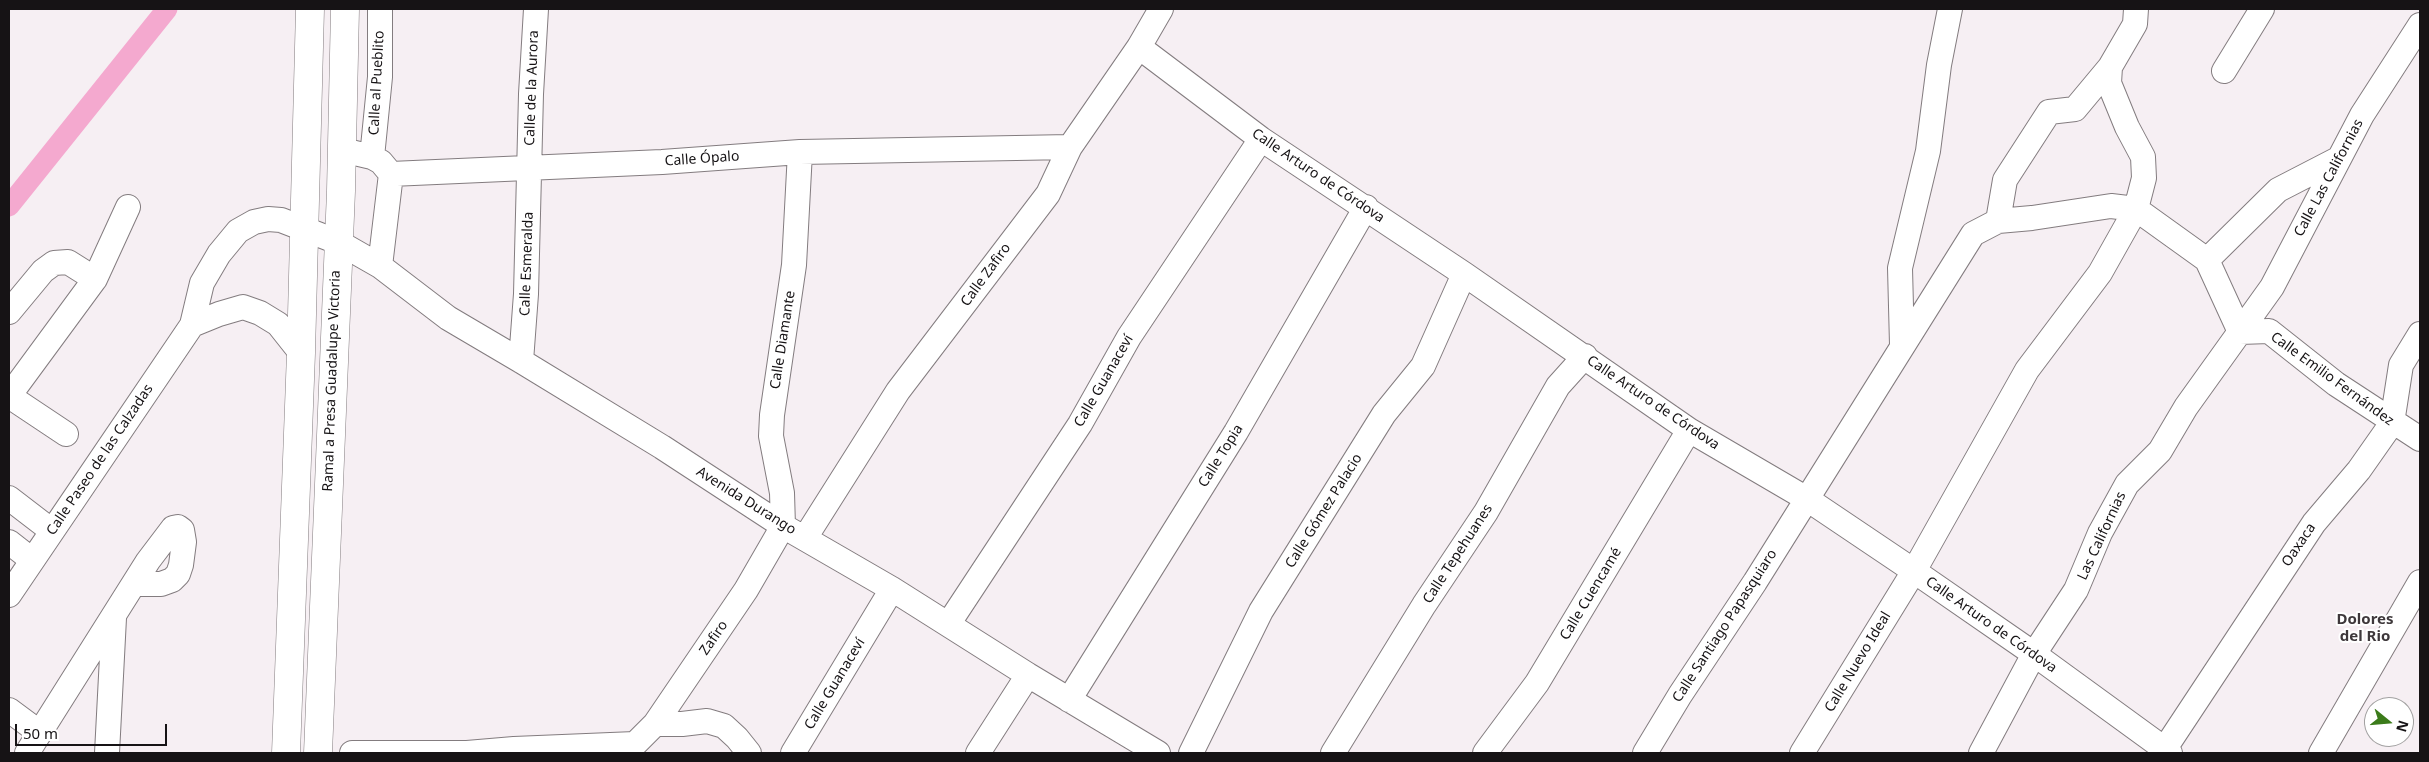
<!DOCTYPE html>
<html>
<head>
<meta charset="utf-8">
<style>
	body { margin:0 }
	#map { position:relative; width:2429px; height:762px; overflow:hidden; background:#f6eff3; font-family:"Noto Sans",sans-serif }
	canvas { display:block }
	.frame { position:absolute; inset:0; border:10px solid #161315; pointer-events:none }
	.north { position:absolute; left:2364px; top:697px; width:50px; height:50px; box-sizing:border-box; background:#fff; border:1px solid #a2a1a1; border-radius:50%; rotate:107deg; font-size:14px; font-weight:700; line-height:20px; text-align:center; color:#161315 }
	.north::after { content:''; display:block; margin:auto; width:18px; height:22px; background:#3b7b1a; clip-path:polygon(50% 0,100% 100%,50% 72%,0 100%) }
	.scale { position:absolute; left:15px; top:724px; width:152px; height:22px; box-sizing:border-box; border:2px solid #161315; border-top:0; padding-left:6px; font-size:15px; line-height:18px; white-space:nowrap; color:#161315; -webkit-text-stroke:4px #fff; paint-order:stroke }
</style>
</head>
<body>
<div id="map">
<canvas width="2429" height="762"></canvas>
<div class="frame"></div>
<div class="north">N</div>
<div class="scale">50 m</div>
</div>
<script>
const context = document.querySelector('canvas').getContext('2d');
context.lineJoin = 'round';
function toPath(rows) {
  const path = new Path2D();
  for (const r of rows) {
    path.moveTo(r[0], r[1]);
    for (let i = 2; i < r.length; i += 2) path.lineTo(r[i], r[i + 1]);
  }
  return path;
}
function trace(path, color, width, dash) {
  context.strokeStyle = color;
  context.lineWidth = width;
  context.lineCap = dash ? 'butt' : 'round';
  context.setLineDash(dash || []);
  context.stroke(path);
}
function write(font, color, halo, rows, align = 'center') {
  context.font = font + ' "Noto Sans",sans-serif';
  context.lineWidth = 4;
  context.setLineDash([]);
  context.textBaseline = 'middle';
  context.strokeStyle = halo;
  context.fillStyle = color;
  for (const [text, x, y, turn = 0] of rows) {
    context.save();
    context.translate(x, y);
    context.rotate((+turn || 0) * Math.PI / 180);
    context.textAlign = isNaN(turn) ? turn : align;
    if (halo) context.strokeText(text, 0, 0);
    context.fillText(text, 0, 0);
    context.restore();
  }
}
trace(toPath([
	[9,206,167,9]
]), '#f4a9cf', 21);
const street = toPath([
	[1139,47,1261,139,1464,274,1689,430,1807,499,1914,571,2034,654,2170,753],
	[2224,71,2262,9],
	[342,150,372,157,381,162,391,174,662,162,800,152,1070,147],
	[372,157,380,77,380,9],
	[1998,221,2005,180,2049,112,2075,109,2110,67],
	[2207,260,2278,190,2338,159],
	[380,266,391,174],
	[9,312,43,271,54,263,68,262,95,279],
	[192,325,219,314,243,307,260,313,278,324,301,353],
	[2240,332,2269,331,2336,384,2420,439],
	[1902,345,1900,268,1928,151,1939,65,1950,9],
	[521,361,526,294,531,94,536,9],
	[9,396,95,279,128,207],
	[9,396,66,434],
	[9,498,52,531],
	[805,538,898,391,1048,194,1070,147,1139,47,1161,9],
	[9,542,32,560],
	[9,595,192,325,202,283,219,254,238,231,254,222,268,219,281,220,338,242,380,266,448,318,521,361,662,447,783,526,892,589,1028,675,1158,753],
	[949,623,1080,424,1129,337,1261,139],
	[1069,700,1236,432,1366,207],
	[9,710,40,733],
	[655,724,682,724,707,721,724,726,737,738,749,753],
	[27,753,148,561,173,528,178,527,182,530,184,542,181,565,178,574,172,580,161,584,135,584],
	[107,753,114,618],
	[352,753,467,753,514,749,635,744,655,724,746,590,783,526,782,493,771,436,772,415,794,265,800,152],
	[793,753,892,589],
	[978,753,1028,675],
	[1191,753,1261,611,1384,414,1423,366,1464,274],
	[1333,753,1424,605,1486,512,1558,386,1585,356],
	[1485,753,1537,683,1689,430],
	[1645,753,1680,695,1755,582,1973,234,1998,221,2032,218,2111,206,2136,209,2207,260,2240,332],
	[1802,753,1914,571,2027,370,2100,273,2136,209,2144,178,2143,157,2127,127,2109,83,2110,67,2135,24,2136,9],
	[1981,753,2034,654,2076,590,2100,533,2127,484,2160,451,2186,407,2272,287,2362,115,2420,25],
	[2162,753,2314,523,2359,470,2392,423,2401,365,2420,334],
	[2321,753,2420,582]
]);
const secondary = toPath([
	[286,753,301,353,310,9],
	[318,753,341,191,345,9]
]);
trace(street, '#837c7f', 26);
trace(secondary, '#837c7f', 29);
trace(street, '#fff', 24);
trace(secondary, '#fff', 28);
write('14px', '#161315', '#fff', [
	["Calle al Pueblito",377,83,-87],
	["Calle de la Aurora",532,88,-88],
	["Calle Ópalo",702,159,-4],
	["Calle Arturo de Córdova",1318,176,34],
	["Calle Las Californias",2329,178,-62],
	["Calle Esmeralda",527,264,-88],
	["Calle Zafiro",986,275,-54],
	["Calle Diamante",783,340,-81],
	["Calle Emilio Fernández",2332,379,36],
	["Ramal a Presa Guadalupe Victoria",332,381,-88],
	["Calle Guanaceví",1104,381,-60],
	["Calle Arturo de Córdova",1653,403,34],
	["Calle Topia",1221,456,-58],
	["Calle Paseo de las Calzadas",100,460,-56],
	["Avenida Durango",746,501,32],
	["Calle Gómez Palacio",1324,511,-58],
	["Las Californias",2102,536,-65],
	["Oaxaca",2299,545,-56],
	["Calle Tepehuanes",1458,554,-57],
	["Calle Cuencamé",1591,594,-59],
	["Calle Arturo de Córdova",1991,625,35],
	["Calle Santiago Papasquiaro",1725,626,-57],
	["Zafiro",714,638,-56],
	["Calle Nuevo Ideal",1858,662,-59],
	["Calle Guanaceví",835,684,-59]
]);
write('bold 15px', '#3e383b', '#fff', [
	["Dolores",2365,620],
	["del Rio",2365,637]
]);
</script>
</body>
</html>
